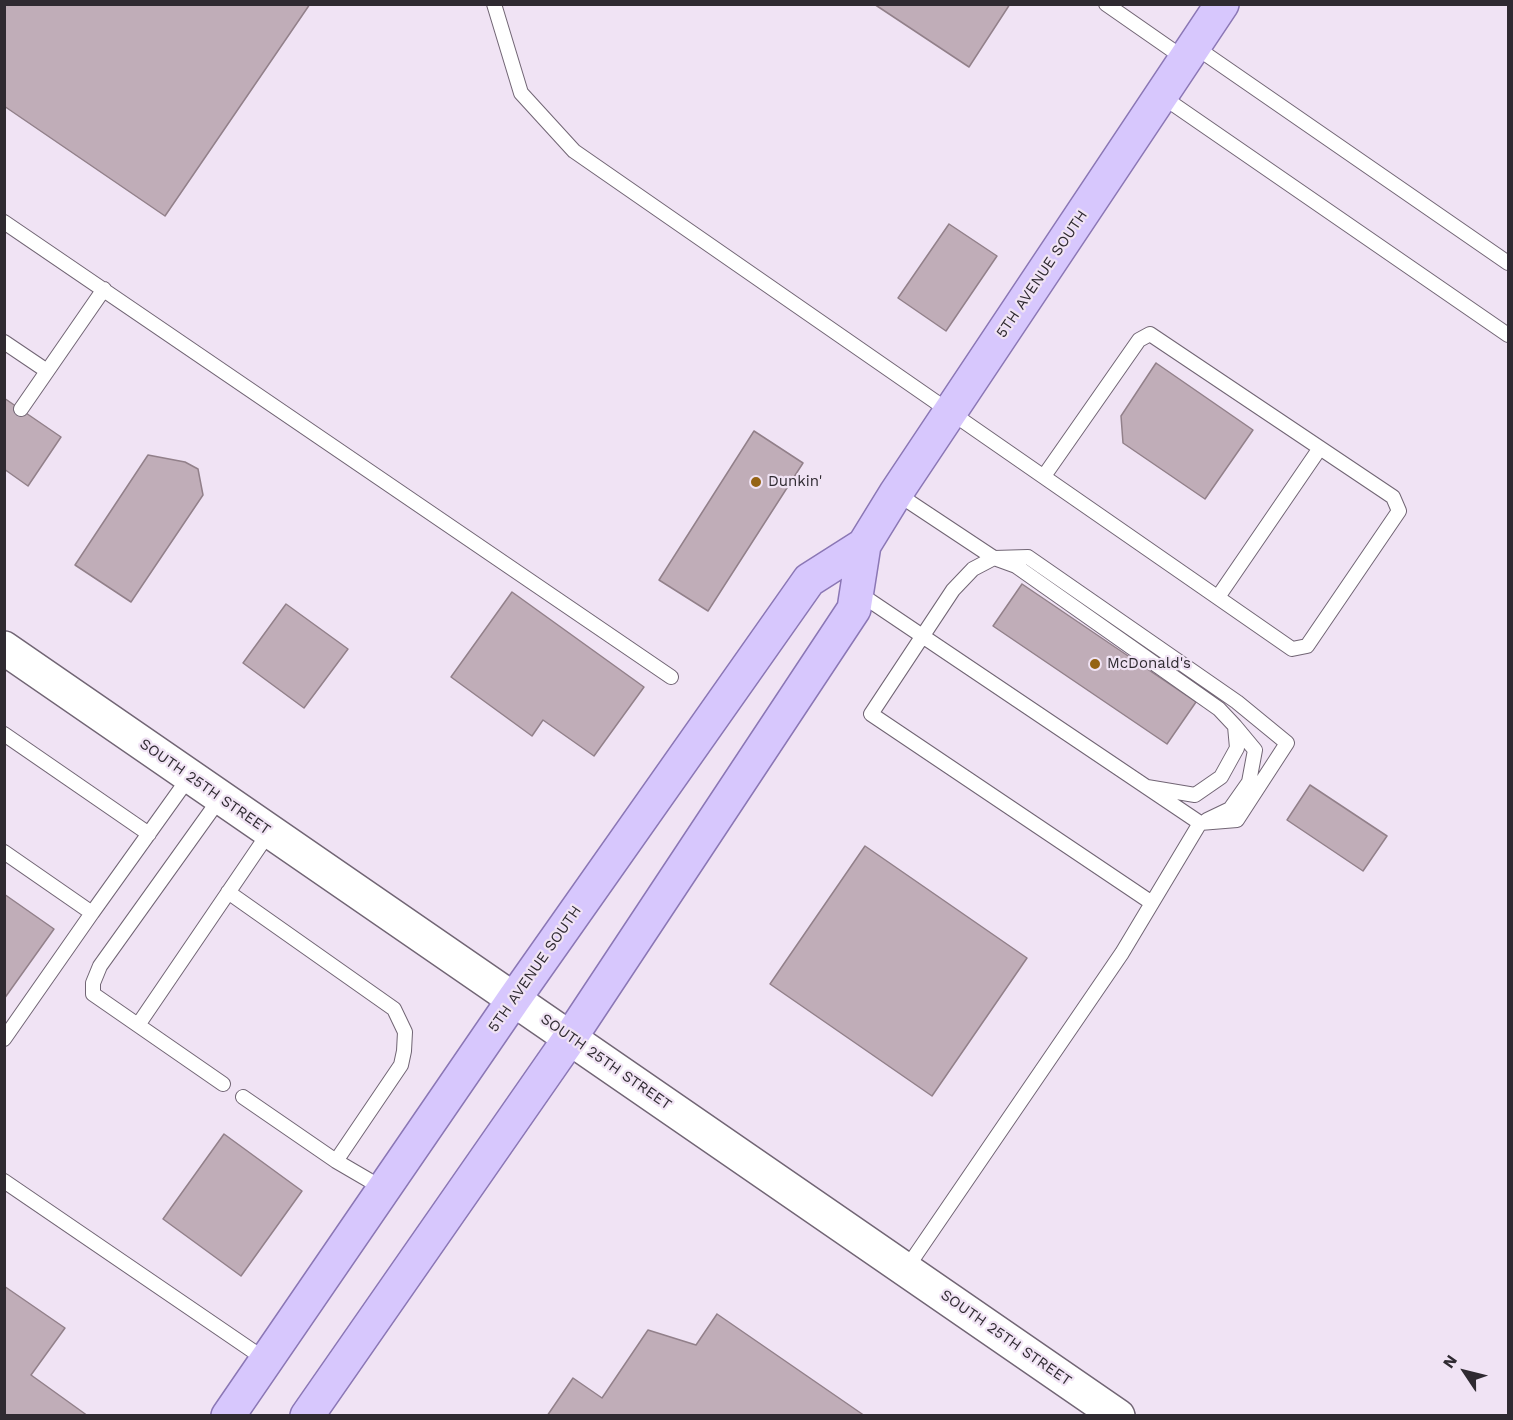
<!DOCTYPE html>
<html>
<head>
<meta charset="utf-8">
<style>
	body { margin:0 }
	#map { position:relative; width:1513px; height:1420px; overflow:hidden; background:#f0e3f4; font-family:"Work Sans",sans-serif }
	canvas { display:block }
	.frame { position:absolute; inset:0; border:6px solid #2f2a31; pointer-events:none }
	.north { position:absolute; left:1435px; top:1342px; width:60px; height:60px; -webkit-text-stroke:4px #f0e3f4; paint-order:stroke; rotate:305deg; font-size:16px; font-weight:700; line-height:24px; text-align:center; color:#2f2a31 }
	.north::after { content:''; display:block; margin:auto; width:21px; height:27px; background:#2f2a31; clip-path:polygon(50% 0,100% 100%,50% 72%,0 100%) }
</style>
</head>
<body>
<div id="map">
<canvas width="1513" height="1420"></canvas>
<div class="frame"></div>
<div class="north">N</div>
</div>
<script>
const context = document.querySelector('canvas').getContext('2d');
context.lineJoin = 'round';
function paint(path, color) {
  context.fillStyle = color;
  context.fill(path, 'evenodd');
}
function toPath(rows) {
  const path = new Path2D();
  for (const r of rows) {
    path.moveTo(r[0], r[1]);
    for (let i = 2; i < r.length; i += 2) path.lineTo(r[i], r[i + 1]);
  }
  return path;
}
function trace(path, color, width, dash) {
  context.strokeStyle = color;
  context.lineWidth = width;
  context.lineCap = dash ? 'butt' : 'round';
  context.setLineDash(dash || []);
  context.stroke(path);
}
function write(font, color, halo, rows, align = 'center') {
  context.font = font + ' "Work Sans",sans-serif';
  context.lineWidth = 4.5;
  context.setLineDash([]);
  context.textBaseline = 'middle';
  context.strokeStyle = halo;
  context.fillStyle = color;
  for (const [text, x, y, turn = 0] of rows) {
    context.save();
    context.translate(x, y);
    context.rotate((+turn || 0) * Math.PI / 180);
    context.textAlign = isNaN(turn) ? turn : align;
    if (halo) context.strokeText(text, 0, 0);
    context.fillText(text, 0, 0);
    context.restore();
  }
}
const building = toPath([
	[4,4,310,4,165,216,4,106,4,4],
	[874,4,1010,4,969,67,874,4],
	[949,224,997,256,946,331,898,298,949,224],
	[1156,363,1253,430,1205,499,1123,443,1121,416,1156,363],
	[4,398,61,437,28,486,4,469,4,398],
	[754,431,803,463,708,611,659,580,754,431],
	[148,455,185,462,198,469,203,495,131,602,75,565,148,455],
	[1022,584,1196,702,1167,744,993,626,1022,584],
	[512,592,644,687,594,756,543,720,532,736,451,677,512,592],
	[286,604,348,649,304,708,243,663,286,604],
	[1310,785,1387,836,1363,871,1287,820,1310,785],
	[865,846,1027,958,932,1096,770,984,865,846],
	[4,894,54,929,4,999,4,894],
	[224,1134,302,1191,241,1276,163,1219,224,1134],
	[4,1286,65,1328,31,1375,88,1416,4,1416,4,1286],
	[717,1314,865,1416,547,1416,573,1378,602,1398,648,1330,696,1345,717,1314]
]);
paint(building, '#c0adb8');
trace(building, '#92808a', 1.5);
const service = toPath([
	[494,4,521,93,574,151,1292,649,1307,646,1399,511,1393,497,1150,334,1139,340,1044,476],
	[1106,4,1185,59],
	[1194,46,1508,263],
	[1160,95,1508,335],
	[4,222,671,677],
	[4,342,47,371],
	[21,409,104,289],
	[896,493,994,558,1028,557,1237,702,1287,743,1237,820,1200,823],
	[857,592,1200,823,1122,953,906,1269],
	[1218,597,1320,448],
	[4,734,149,834],
	[1147,787,1195,795,1221,777,1237,748,1235,726,1219,709,1016,566,994,558,973,569,953,590,871,714,1152,903],
	[221,797,100,966,93,983,93,994,223,1084],
	[1207,820,1230,809,1249,782,1255,750,1235,726],
	[4,852,92,913,190,776],
	[228,892,394,1009,405,1032,404,1051,401,1065,336,1161],
	[138,1025,270,831],
	[4,1039,92,913],
	[243,1097,336,1161,384,1189],
	[4,1181,266,1360]
]);
const tertiary = toPath([
	[4,648,1118,1416]
]);
const primary = toPath([
	[228,1416,514,999,809,580,864,545],
	[307,1416,570,1038,854,609,864,545,896,493,1222,4]
]);
trace(service, '#716574', 16);
trace(tertiary, '#716574', 36);
trace(primary, '#8b77b5', 36);
trace(service, '#fff', 14);
trace(tertiary, '#fff', 33);
trace(primary, '#d7c7fd', 33);
for (const [x, y, r, color] of [
	[756,482,6,"#956314"],
	[1095,664,6,"#956314"]
]) {
  const dot = new Path2D();
  dot.arc(x, y, r, 0, 2 * Math.PI);
  context.fillStyle = color;
  context.fill(dot);
  trace(dot, '#f0e3f4', 2);
}
write('15px', '#2f2a31', '#f0e3f4', [
	["5TH AVENUE SOUTH",1042,274,-56],
	["SOUTH 25TH STREET",205,787,35],
	["5TH AVENUE SOUTH",535,969,-55],
	["SOUTH 25TH STREET",606,1062,35],
	["SOUTH 25TH STREET",1006,1338,35]
]);
write('15px', '#2f2a31', '#f0e3f4', [
	["Dunkin'",768,482],
	["McDonald's",1107,664]
], 'left');
</script>
</body>
</html>
